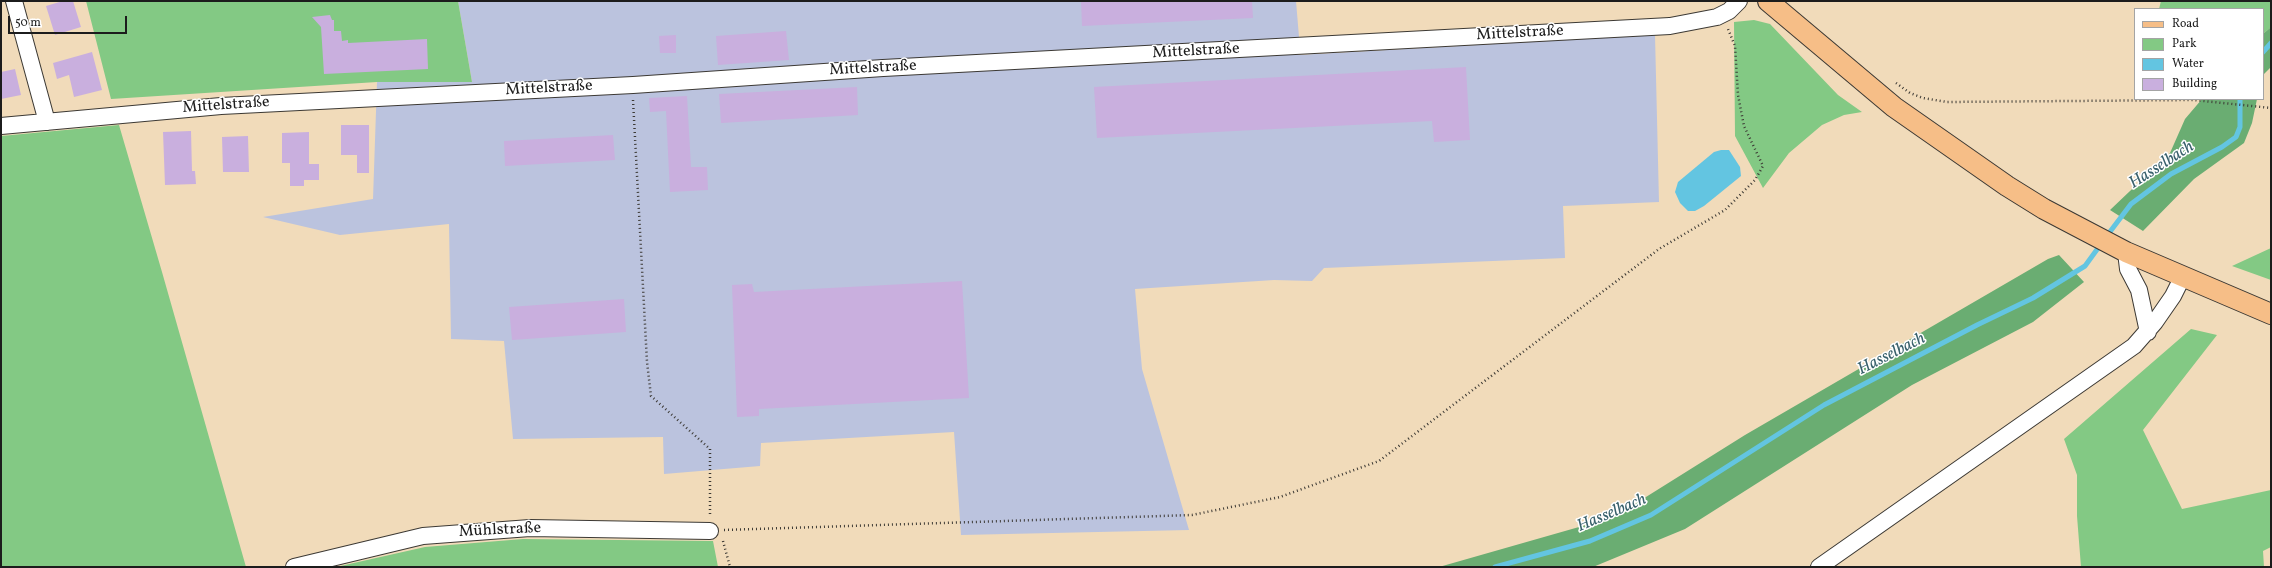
<!DOCTYPE html>
<html>
<head>
<meta charset="utf-8">
<style>
	body { margin:0 }
	#map { position:relative; width:2272px; height:568px; overflow:hidden; background:#f1dbba; font-family:Vollkorn,serif }
	canvas { display:block }
	.frame { position:absolute; inset:0; border:2px solid #1c1c1c; pointer-events:none }
	.legend { position:absolute; left:2134px; top:8px; width:130px; height:92px; box-sizing:border-box; background:#fff; border:1px solid #a4a4a4; margin:0; padding:5px 7px; list-style:none; font-size:12px; color:#1c1c1c }
	.legend li { display:flex; align-items:center; gap:8px; height:20px }
	.legend b { width:20px; border:1px solid #a4a4a4 }
	.scale { position:absolute; left:8px; top:16px; width:119px; height:18px; box-sizing:border-box; border:2px solid #1c1c1c; border-top:0; padding-left:5px; font-size:12px; line-height:14px; white-space:nowrap; color:#1c1c1c; -webkit-text-stroke:3px #fff; paint-order:stroke }
</style>
</head>
<body>
<div id="map">
<canvas width="2272" height="568"></canvas>
<div class="frame"></div>
<ul class="legend">
<li><b style="height:5px;background:#f6be87"></b>Road</li>
<li><b style="height:11px;background:#83c984"></b>Park</li>
<li><b style="height:11px;background:#63c5e1"></b>Water</li>
<li><b style="height:11px;background:#c9afde"></b>Building</li>
</ul>
<div class="scale">50 m</div>
</div>
<script>
const context = document.querySelector('canvas').getContext('2d');
context.lineJoin = 'round';
function paint(path, color) {
  context.fillStyle = color;
  context.fill(path, 'evenodd');
}
function toPath(rows) {
  const path = new Path2D();
  for (const r of rows) {
    path.moveTo(r[0], r[1]);
    for (let i = 2; i < r.length; i += 2) path.lineTo(r[i], r[i + 1]);
  }
  return path;
}
function trace(path, color, width, dash) {
  context.strokeStyle = color;
  context.lineWidth = width;
  context.lineCap = dash ? 'butt' : 'round';
  context.setLineDash(dash || []);
  context.stroke(path);
}
function write(font, color, halo, rows, align = 'center') {
  context.font = font + ' Vollkorn,serif';
  context.lineWidth = 3;
  context.setLineDash([]);
  context.textBaseline = 'middle';
  context.strokeStyle = halo;
  context.fillStyle = color;
  for (const [text, x, y, turn = 0] of rows) {
    context.save();
    context.translate(x, y);
    context.rotate((+turn || 0) * Math.PI / 180);
    context.textAlign = isNaN(turn) ? turn : align;
    if (halo) context.strokeText(text, 0, 0);
    context.fillText(text, 0, 0);
    context.restore();
  }
}
paint(toPath([
	[458,1,1296,1,1299,37,1298,55,1655,35,1659,202,1563,206,1565,258,1324,268,1312,281,1274,280,1135,289,1142,369,1189,530,961,535,954,432,761,443,760,466,664,474,663,437,513,439,504,341,451,339,449,224,340,235,263,217,373,199,377,82,472,82]
]), '#bbc3de');
paint(toPath([
	[86,1,458,1,472,82,377,82,111,99],
	[2161,1,2271,1,2271,27,2263,34,2263,9,2159,9],
	[1754,20,1770,24,1838,95,1862,112,1844,115,1822,125,1789,153,1763,188,1735,136,1734,22],
	[119,125,162,272,246,567,1,567,1,136],
	[2271,248,2271,280,2232,266],
	[2191,329,2217,335,2143,430,2182,509,2271,490,2271,547,2263,551,2264,567,2081,567,2077,516,2077,475,2064,439],
	[523,539,713,541,718,567,336,567,425,547]
]), '#83c984');
paint(toPath([
	[2271,27,2271,67,2263,75,2263,34],
	[2202,99,2257,99,2252,123,2244,143,2194,179,2143,231,2110,210,2170,153,2185,119],
	[2059,255,2084,282,2033,322,1912,385,1685,529,1593,567,1439,567,1614,517,1745,435,2048,259]
]), '#6aad72');
paint(toPath([
	[1721,150,1729,150,1740,167,1741,176,1704,206,1695,211,1688,211,1680,203,1675,192,1678,182,1714,152]
]), '#63c5e1');
trace(toPath([
	[2263,52,2271,43],
	[2106,237,2131,204,2171,174,2222,147,2236,137,2240,127,2240,99],
	[1495,567,1590,541,1651,515,1824,405,1977,325,2033,298,2085,266,2101,244]
]), '#63c5e1', 5);
paint(toPath([
	[63,1,73,1,81,27,55,35,46,6],
	[1081,1,1252,1,1253,18,1082,26],
	[330,15,332,20,334,20,334,31,341,31,342,41,348,40,348,43,427,39,428,69,324,74,321,27,312,17],
	[786,31,789,60,718,65,716,36],
	[676,35,676,53,660,53,659,36],
	[92,52,102,90,74,97,69,75,57,79,53,63],
	[1466,67,1470,140,1434,142,1432,121,1097,138,1094,87],
	[15,69,21,95,1,99,1,72],
	[857,87,858,115,721,123,719,94],
	[687,96,691,167,707,167,708,190,670,192,666,111,650,112,649,98],
	[341,125,369,125,369,173,357,173,357,155,341,155],
	[191,131,192,171,195,171,196,184,165,185,163,132],
	[309,132,309,164,319,164,319,180,304,180,304,186,290,186,290,163,282,163,282,133],
	[613,135,615,160,505,166,504,141],
	[248,136,249,172,223,172,222,137],
	[962,281,969,398,759,409,759,416,737,417,732,285,752,284,754,292],
	[624,299,626,332,512,340,509,307]
]), '#c9afde');
const minor = toPath([
	[14,1,47,122],
	[1,126,221,106,633,85,883,68,1670,26,1717,17,1729,11,1739,1],
	[2126,252,2128,269,2139,290,2148,332],
	[294,567,423,536,530,528,710,531],
	[1819,567,2134,346,2155,322,2173,296,2182,278]
]);
const major = toPath([
	[1768,1,1894,107,2007,186,2044,209,2126,252,2271,314]
]);
trace(minor, '#3c3934', 18);
trace(major, '#3c3934', 22);
trace(toPath([
	[1896,83,1910,93,1923,98,1947,102,2194,100,2271,108],
	[633,100,647,362,651,396,710,449,710,515],
	[724,530,1192,515,1280,497,1379,461,1659,249,1725,210,1755,180,1763,166,1744,126,1738,95,1735,46,1728,29],
	[723,541,730,567]
]), '#3c3934', 2.5, [1, 3]);
trace(minor, '#fff', 16);
trace(major, '#f6be87', 20);
write('16px', '#1c1c1c', '#fff', [
	["Mittelstraße",1520,34,-3],
	["Mittelstraße",1196,52,-3],
	["Mittelstraße",873,69,-3],
	["Mittelstraße",549,89,-3],
	["Mittelstraße",226,106,-4],
	["Mühlstraße",500,531,-3]
]);
write('italic 17px', '#38606b', '#fff', [
	["Hasselbach",2162,166,-33],
	["Hasselbach",1892,355,-27],
	["Hasselbach",1612,514,-23]
]);
</script>
</body>
</html>
